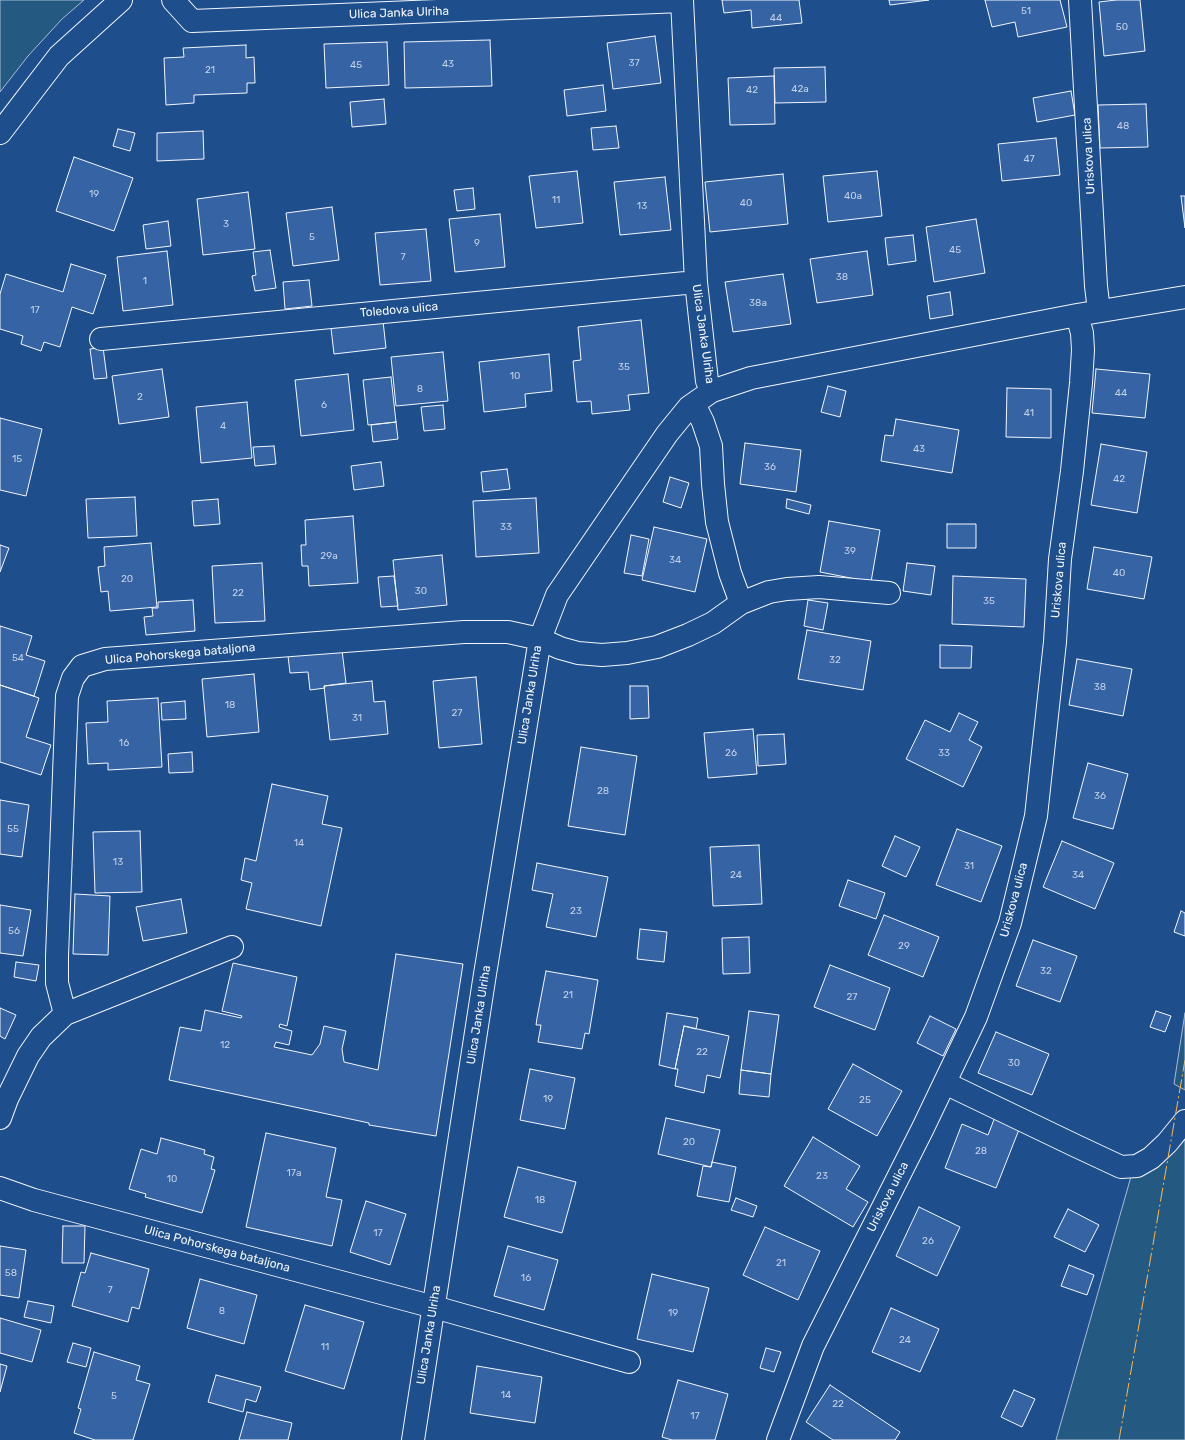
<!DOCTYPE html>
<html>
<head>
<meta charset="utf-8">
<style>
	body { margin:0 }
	canvas { display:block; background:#1f4e8c }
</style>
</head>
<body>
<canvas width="1185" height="1440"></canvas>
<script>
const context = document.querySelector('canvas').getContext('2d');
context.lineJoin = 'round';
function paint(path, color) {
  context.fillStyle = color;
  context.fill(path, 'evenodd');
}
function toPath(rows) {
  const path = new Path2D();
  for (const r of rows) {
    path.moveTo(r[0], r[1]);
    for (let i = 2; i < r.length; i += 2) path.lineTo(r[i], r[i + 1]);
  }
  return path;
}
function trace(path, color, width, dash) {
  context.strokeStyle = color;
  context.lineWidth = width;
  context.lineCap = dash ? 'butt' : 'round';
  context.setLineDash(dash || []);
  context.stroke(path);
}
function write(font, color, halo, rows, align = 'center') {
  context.font = font + ' Rubik,sans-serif';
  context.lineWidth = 3;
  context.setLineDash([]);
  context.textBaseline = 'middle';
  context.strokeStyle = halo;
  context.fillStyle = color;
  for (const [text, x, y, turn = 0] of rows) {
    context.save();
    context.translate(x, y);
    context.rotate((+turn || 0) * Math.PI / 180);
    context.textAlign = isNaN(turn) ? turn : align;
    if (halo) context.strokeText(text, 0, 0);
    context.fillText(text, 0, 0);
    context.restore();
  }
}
const green = toPath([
	[0,0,84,0,62,19,28,56,0,92,0,0],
	[1185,1013,1185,1090,1174,1084,1185,1013],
	[1185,1133,1185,1440,1056,1440,1132,1173,1185,1133]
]);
paint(green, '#245a82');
trace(green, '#a8bbd7', 1);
const building = toPath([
	[722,0,799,0,802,23,752,28,751,10,724,13,722,0],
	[889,0,929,0,890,5,889,0],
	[985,0,1060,0,1067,27,1018,37,1015,22,992,27,985,0],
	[1116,0,1140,0,1145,51,1104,56,1099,2,1116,0],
	[655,36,661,83,613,89,607,43,655,36],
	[490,40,492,86,405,88,404,42,490,40],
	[387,42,389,85,326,88,324,44,387,42],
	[246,45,246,58,254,57,255,83,247,83,247,93,194,95,194,103,166,105,164,58,184,57,183,48,246,45],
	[825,67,826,102,775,103,774,68,825,67],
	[774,76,775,124,730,125,728,78,774,76],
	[603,85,606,111,567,116,564,90,603,85],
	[1071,91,1075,115,1037,122,1033,98,1071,91],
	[384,99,386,124,352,127,350,102,384,99],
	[1146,104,1148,147,1100,148,1098,105,1146,104],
	[616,126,619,148,593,150,591,128,616,126],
	[118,129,135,133,130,151,113,146,118,129],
	[203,131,204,159,157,161,157,133,203,131],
	[1056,138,1060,175,1002,181,998,144,1056,138],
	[74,157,133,178,114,231,56,211,74,157],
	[577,171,583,223,536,228,529,176,577,171],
	[877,171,882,216,828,222,823,176,877,171],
	[783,174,788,224,710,232,705,182,783,174],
	[665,177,671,230,620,235,614,182,665,177],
	[473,188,475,209,457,211,454,190,473,188],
	[248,192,255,249,203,255,197,199,248,192],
	[1181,196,1185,196,1185,228,1181,196],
	[332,207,339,260,293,266,286,213,332,207],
	[500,214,505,267,455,272,449,219,500,214],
	[976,219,985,273,934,282,926,227,976,219],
	[168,221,171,246,146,249,143,225,168,221],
	[426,229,431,281,380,285,375,233,426,229],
	[913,235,916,261,888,265,885,238,913,235],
	[270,250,276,288,255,291,252,276,256,275,253,252,270,250],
	[167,251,173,305,123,311,117,257,167,251],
	[867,251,873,295,817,303,810,259,867,251],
	[71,264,106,275,93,314,72,307,60,347,44,342,41,351,21,344,23,336,0,329,0,294,6,274,63,292,71,264],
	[783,274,791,324,733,332,725,282,783,274],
	[309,280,312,306,285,309,283,282,309,280],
	[950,292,953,315,930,319,927,296,950,292],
	[641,320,649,393,628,395,630,410,592,414,591,401,577,402,573,361,581,360,578,327,641,320],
	[383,321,386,348,334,354,331,328,383,321],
	[103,347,107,378,94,379,90,349,103,347],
	[443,352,448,401,396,406,391,357,443,352],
	[549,354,552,391,525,394,526,407,484,412,479,362,549,354],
	[162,369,169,417,119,424,112,376,162,369],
	[1096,369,1150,374,1145,418,1092,413,1096,369],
	[348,374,354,430,301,436,295,380,348,374],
	[391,377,396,422,368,425,363,380,391,377],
	[828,386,846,391,840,417,821,412,828,386],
	[1007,388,1051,389,1051,438,1006,437,1007,388],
	[247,402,252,458,201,463,196,407,247,402],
	[443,405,445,429,424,431,421,407,443,405],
	[0,418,42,429,26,496,0,490,0,418],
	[896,419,959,430,952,473,881,461,885,435,893,436,896,419],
	[396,422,398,439,373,442,371,425,396,422],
	[745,443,801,450,796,492,740,484,745,443],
	[1101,444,1147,452,1137,513,1091,505,1101,444],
	[274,446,276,464,255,466,253,447,274,446],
	[381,462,384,486,354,490,351,466,381,462],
	[507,469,510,489,483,492,481,472,507,469],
	[670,477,689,483,681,508,663,502,670,477],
	[135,497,137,536,88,538,86,499,135,497],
	[536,498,539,553,476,557,473,501,536,498],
	[218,499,220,524,194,526,192,501,218,499],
	[787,499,811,505,809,514,786,508,787,499],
	[353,516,358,583,309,586,308,566,302,566,301,545,306,545,305,520,353,516],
	[829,521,880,530,871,582,820,572,829,521],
	[947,524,976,524,976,548,947,548,947,524],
	[654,527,707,539,695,592,642,580,654,527],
	[631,535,649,539,642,576,624,573,631,535],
	[151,543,157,607,110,611,108,591,101,592,98,567,105,566,104,547,151,543],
	[0,545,9,548,0,572,0,545],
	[1094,547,1152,557,1144,599,1087,589,1094,547],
	[442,555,447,605,398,610,393,560,442,555],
	[262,563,265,621,215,623,212,566,262,563],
	[907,563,935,566,931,595,903,591,907,563],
	[394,576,398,606,381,607,378,577,394,576],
	[953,576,1026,579,1024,627,952,624,953,576],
	[193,600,195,631,146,635,144,617,153,616,152,608,158,608,158,602,193,600],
	[808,600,828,603,823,630,804,626,808,600],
	[0,626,32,636,26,655,45,661,34,696,0,685,0,626],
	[807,630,871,641,863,690,798,679,807,630],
	[940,645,972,646,971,668,940,668,940,645],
	[342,650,346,683,324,686,325,688,310,690,308,672,290,673,288,656,342,650],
	[1077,659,1132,669,1123,716,1069,705,1077,659],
	[254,674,259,732,207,737,202,679,254,674],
	[476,677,482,744,439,748,433,681,476,677],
	[372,681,374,702,385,701,388,734,330,740,324,686,372,681],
	[0,685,39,698,26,737,51,745,41,775,0,762,0,685],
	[630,686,648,686,649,718,630,719,630,686],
	[158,698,162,767,108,770,108,763,88,764,86,723,108,722,107,701,158,698],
	[185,701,186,719,162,720,161,703,185,701],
	[959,713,978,722,969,740,982,747,963,787,906,759,925,720,950,732,959,713],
	[753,729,757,774,708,778,704,733,753,729],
	[784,734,786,764,758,766,757,735,784,734],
	[581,747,637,756,625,835,568,826,581,747],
	[192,752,193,772,169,773,168,754,192,752],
	[1088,763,1128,774,1113,829,1073,818,1088,763],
	[272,784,328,796,322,824,342,828,321,926,246,909,252,883,241,880,245,858,256,861,272,784],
	[0,800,29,805,22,857,0,854,0,800],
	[957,829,1002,846,981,902,936,885,957,829],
	[140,831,142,892,95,893,93,832,140,831],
	[895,836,920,847,906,877,882,866,895,836],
	[1062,841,1114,863,1095,909,1043,887,1062,841],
	[759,845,762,904,713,906,710,847,759,845],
	[537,863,608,877,596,937,546,927,553,894,532,890,537,863],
	[848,880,885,893,876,919,839,906,848,880],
	[75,894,110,896,108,955,73,954,75,894],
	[181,899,187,933,143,941,136,907,181,899],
	[0,905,31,910,23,956,0,953,0,905],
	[1181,911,1185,913,1185,936,1174,932,1181,911],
	[884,915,939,937,923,977,868,955,884,915],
	[640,929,667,932,664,962,637,959,640,929],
	[749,937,750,973,723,974,722,938,749,937],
	[1033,940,1077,956,1060,1002,1016,986,1033,940],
	[396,954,463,964,436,1136,369,1125,369,1123,169,1080,180,1027,201,1031,205,1010,241,1018,242,1016,222,1011,233,963,297,977,287,1026,280,1024,279,1027,292,1031,289,1045,276,1042,274,1047,312,1055,320,1044,324,1026,346,1031,342,1049,344,1062,378,1070,396,954],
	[16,962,39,965,36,981,14,977,16,962],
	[830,965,890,988,875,1030,814,1007,830,965],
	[546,971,598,980,589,1034,585,1033,582,1049,538,1042,541,1025,536,1025,537,1018,546,971],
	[0,1008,16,1015,5,1039,0,1036,0,1008],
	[749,1011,779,1015,771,1074,741,1070,749,1011],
	[1156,1011,1171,1016,1165,1032,1150,1027,1156,1011],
	[667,1013,698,1018,696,1029,684,1026,675,1069,659,1065,667,1013],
	[930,1016,956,1029,943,1056,917,1043,930,1016],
	[684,1026,729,1036,720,1078,707,1075,704,1093,675,1086,678,1069,675,1069,684,1026],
	[996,1032,1049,1054,1032,1095,978,1073,996,1032],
	[853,1064,902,1091,877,1136,828,1109,853,1064],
	[530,1069,575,1078,565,1129,520,1120,530,1069],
	[741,1070,771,1074,769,1097,739,1094,741,1070],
	[995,1117,1020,1127,996,1188,945,1168,962,1124,988,1135,995,1117],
	[666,1118,720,1130,711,1167,658,1154,666,1118],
	[266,1133,336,1148,326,1197,342,1200,332,1246,246,1227,266,1133],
	[813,1137,860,1166,846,1189,868,1202,853,1227,784,1186,813,1137],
	[161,1138,205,1150,204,1154,214,1157,211,1169,215,1170,202,1213,145,1197,146,1194,129,1189,141,1149,157,1154,161,1138],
	[712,1162,736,1167,729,1202,697,1196,703,1166,711,1167,712,1162],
	[518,1167,576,1182,562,1233,504,1217,518,1167],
	[736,1198,757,1206,753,1217,731,1210,736,1198],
	[366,1201,406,1214,390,1265,350,1252,366,1201],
	[919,1207,960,1227,937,1276,896,1256,919,1207],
	[1068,1209,1099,1225,1085,1252,1054,1237,1068,1209],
	[63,1226,85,1226,84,1263,62,1263,63,1226],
	[765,1227,820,1251,798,1300,743,1275,765,1227],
	[0,1246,26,1250,19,1298,0,1295,0,1246],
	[508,1246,558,1260,544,1310,494,1296,508,1246],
	[91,1253,149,1269,139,1309,132,1307,128,1322,72,1306,81,1272,85,1273,91,1253],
	[1069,1265,1094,1275,1087,1295,1061,1286,1069,1265],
	[652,1274,709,1288,693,1352,637,1339,652,1274],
	[200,1279,257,1295,244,1344,187,1328,200,1279],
	[28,1301,54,1306,51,1323,24,1317,28,1301],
	[305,1305,364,1322,344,1389,285,1371,305,1305],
	[891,1308,939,1329,920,1372,872,1352,891,1308],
	[0,1318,41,1330,32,1362,0,1353,0,1318],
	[73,1343,91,1348,86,1367,67,1362,73,1343],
	[766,1348,781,1352,774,1372,760,1368,766,1348],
	[94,1352,140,1366,136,1380,150,1384,133,1440,95,1440,74,1433,81,1409,78,1408,94,1352],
	[0,1364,7,1366,0,1392,0,1364],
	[477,1366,542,1377,535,1423,470,1413,477,1366],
	[216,1375,261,1387,256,1402,246,1399,243,1412,208,1402,216,1375],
	[678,1380,728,1394,715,1440,672,1440,662,1437,678,1380],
	[830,1385,900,1432,895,1440,833,1440,806,1422,830,1385],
	[1014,1390,1035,1399,1022,1427,1001,1417,1014,1390],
	[247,1412,292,1423,288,1440,239,1440,247,1412]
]);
paint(building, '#3563a3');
trace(building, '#f2f6ff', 1);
const street = toPath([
	[173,0,192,21,682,1],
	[682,0,696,282,707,381,712,391],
	[1080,0,1096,286,1099,311],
	[101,339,696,282],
	[741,603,769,592,787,589,819,587,889,593],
	[65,1014,232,947],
	[945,1083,1074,1145,1121,1167,1137,1166,1151,1158,1167,1143,1185,1121],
	[0,1118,7,1099,28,1056,41,1037,65,1014,57,983,57,956,67,696,73,678,82,666,105,659,464,632,508,632,540,639,560,648,578,653,602,655,627,653,657,647,688,635,713,623,741,603,730,573,717,522,713,484,711,446,703,422,694,404],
	[0,1188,34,1200,434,1307,629,1362],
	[413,1440,485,974,540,639,557,595,667,434,689,407,712,391,751,378,1077,315,1185,297],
	[778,1440,813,1346,923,1128,976,1017,1010,923,1036,816,1055,642,1060,559,1072,471,1081,383,1083,350,1082,333,1077,315]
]);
const secondary = toPath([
	[0,133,59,56,121,0]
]);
trace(street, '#f2f6ff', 24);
trace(secondary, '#f2f6ff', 24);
trace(street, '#1f4e8c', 22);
trace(secondary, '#1f4e8c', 22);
trace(toPath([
	[1119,1440,1185,1060]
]), '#ffb74d', 1, [14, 3, 2, 3]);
write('10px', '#c3d1e8', null, [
	["51",1026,11],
	["44",776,18],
	["50",1122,27],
	["37",634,63],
	["43",448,64],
	["45",356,65],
	["21",210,70],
	["42a",800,89],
	["42",752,90],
	["48",1123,126],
	["47",1029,159],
	["19",94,194],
	["40a",853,196],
	["11",556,200],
	["40",746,203],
	["13",642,206],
	["3",226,224],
	["5",312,237],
	["9",477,243],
	["45",955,250],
	["7",403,257],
	["38",842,277],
	["1",145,281],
	["38a",758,303],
	["17",35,310],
	["35",624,367],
	["10",515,376],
	["8",420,389],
	["44",1121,393],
	["2",140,397],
	["6",324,405],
	["41",1029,413],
	["4",223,426],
	["43",919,449],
	["15",17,459],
	["36",770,467],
	["42",1119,479],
	["33",506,527],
	["39",850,551],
	["29a",329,556],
	["34",675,560],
	["40",1119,573],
	["20",127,579],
	["30",421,591],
	["22",238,593],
	["35",989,601],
	["54",18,658],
	["32",835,660],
	["38",1100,687],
	["18",230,705],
	["27",457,713],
	["31",357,718],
	["16",124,743],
	["26",731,753],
	["33",944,753],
	["28",603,791],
	["36",1100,796],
	["55",13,829],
	["14",299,843],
	["13",118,862],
	["31",969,866],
	["24",736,875],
	["34",1078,875],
	["23",576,911],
	["56",14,931],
	["29",904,946],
	["32",1046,971],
	["21",568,995],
	["27",852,997],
	["12",225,1045],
	["22",702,1052],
	["30",1014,1063],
	["19",548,1099],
	["25",865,1100],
	["20",689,1142],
	["28",981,1151],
	["17a",294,1173],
	["23",822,1176],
	["10",172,1179],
	["18",540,1200],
	["17",378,1233],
	["26",928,1241],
	["21",781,1263],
	["58",11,1273],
	["16",526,1278],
	["7",110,1290],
	["8",222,1311],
	["19",673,1313],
	["24",905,1340],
	["11",325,1347],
	["14",506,1395],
	["5",114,1396],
	["22",838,1404],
	["17",695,1416]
]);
write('12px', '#f2f6ff', '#1f4e8c', [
	["Ulica Janka Ulriha",399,13,-2],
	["Uriskova ulica",1089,156,-93],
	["Toledova ulica",399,310,-5],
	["Ulica Janka Ulriha",703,334,82],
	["Uriskova ulica",1059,580,-85],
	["Ulica Pohorskega bataljona",180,654,-5],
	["Ulica Janka Ulriha",530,695,-81],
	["Uriskova ulica",1014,900,-75],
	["Ulica Janka Ulriha",479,1015,-81],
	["Uriskova ulica",888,1197,-63],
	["Ulica Pohorskega bataljona",217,1249,15],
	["Ulica Janka Ulriha",429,1335,-81]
]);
</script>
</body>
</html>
